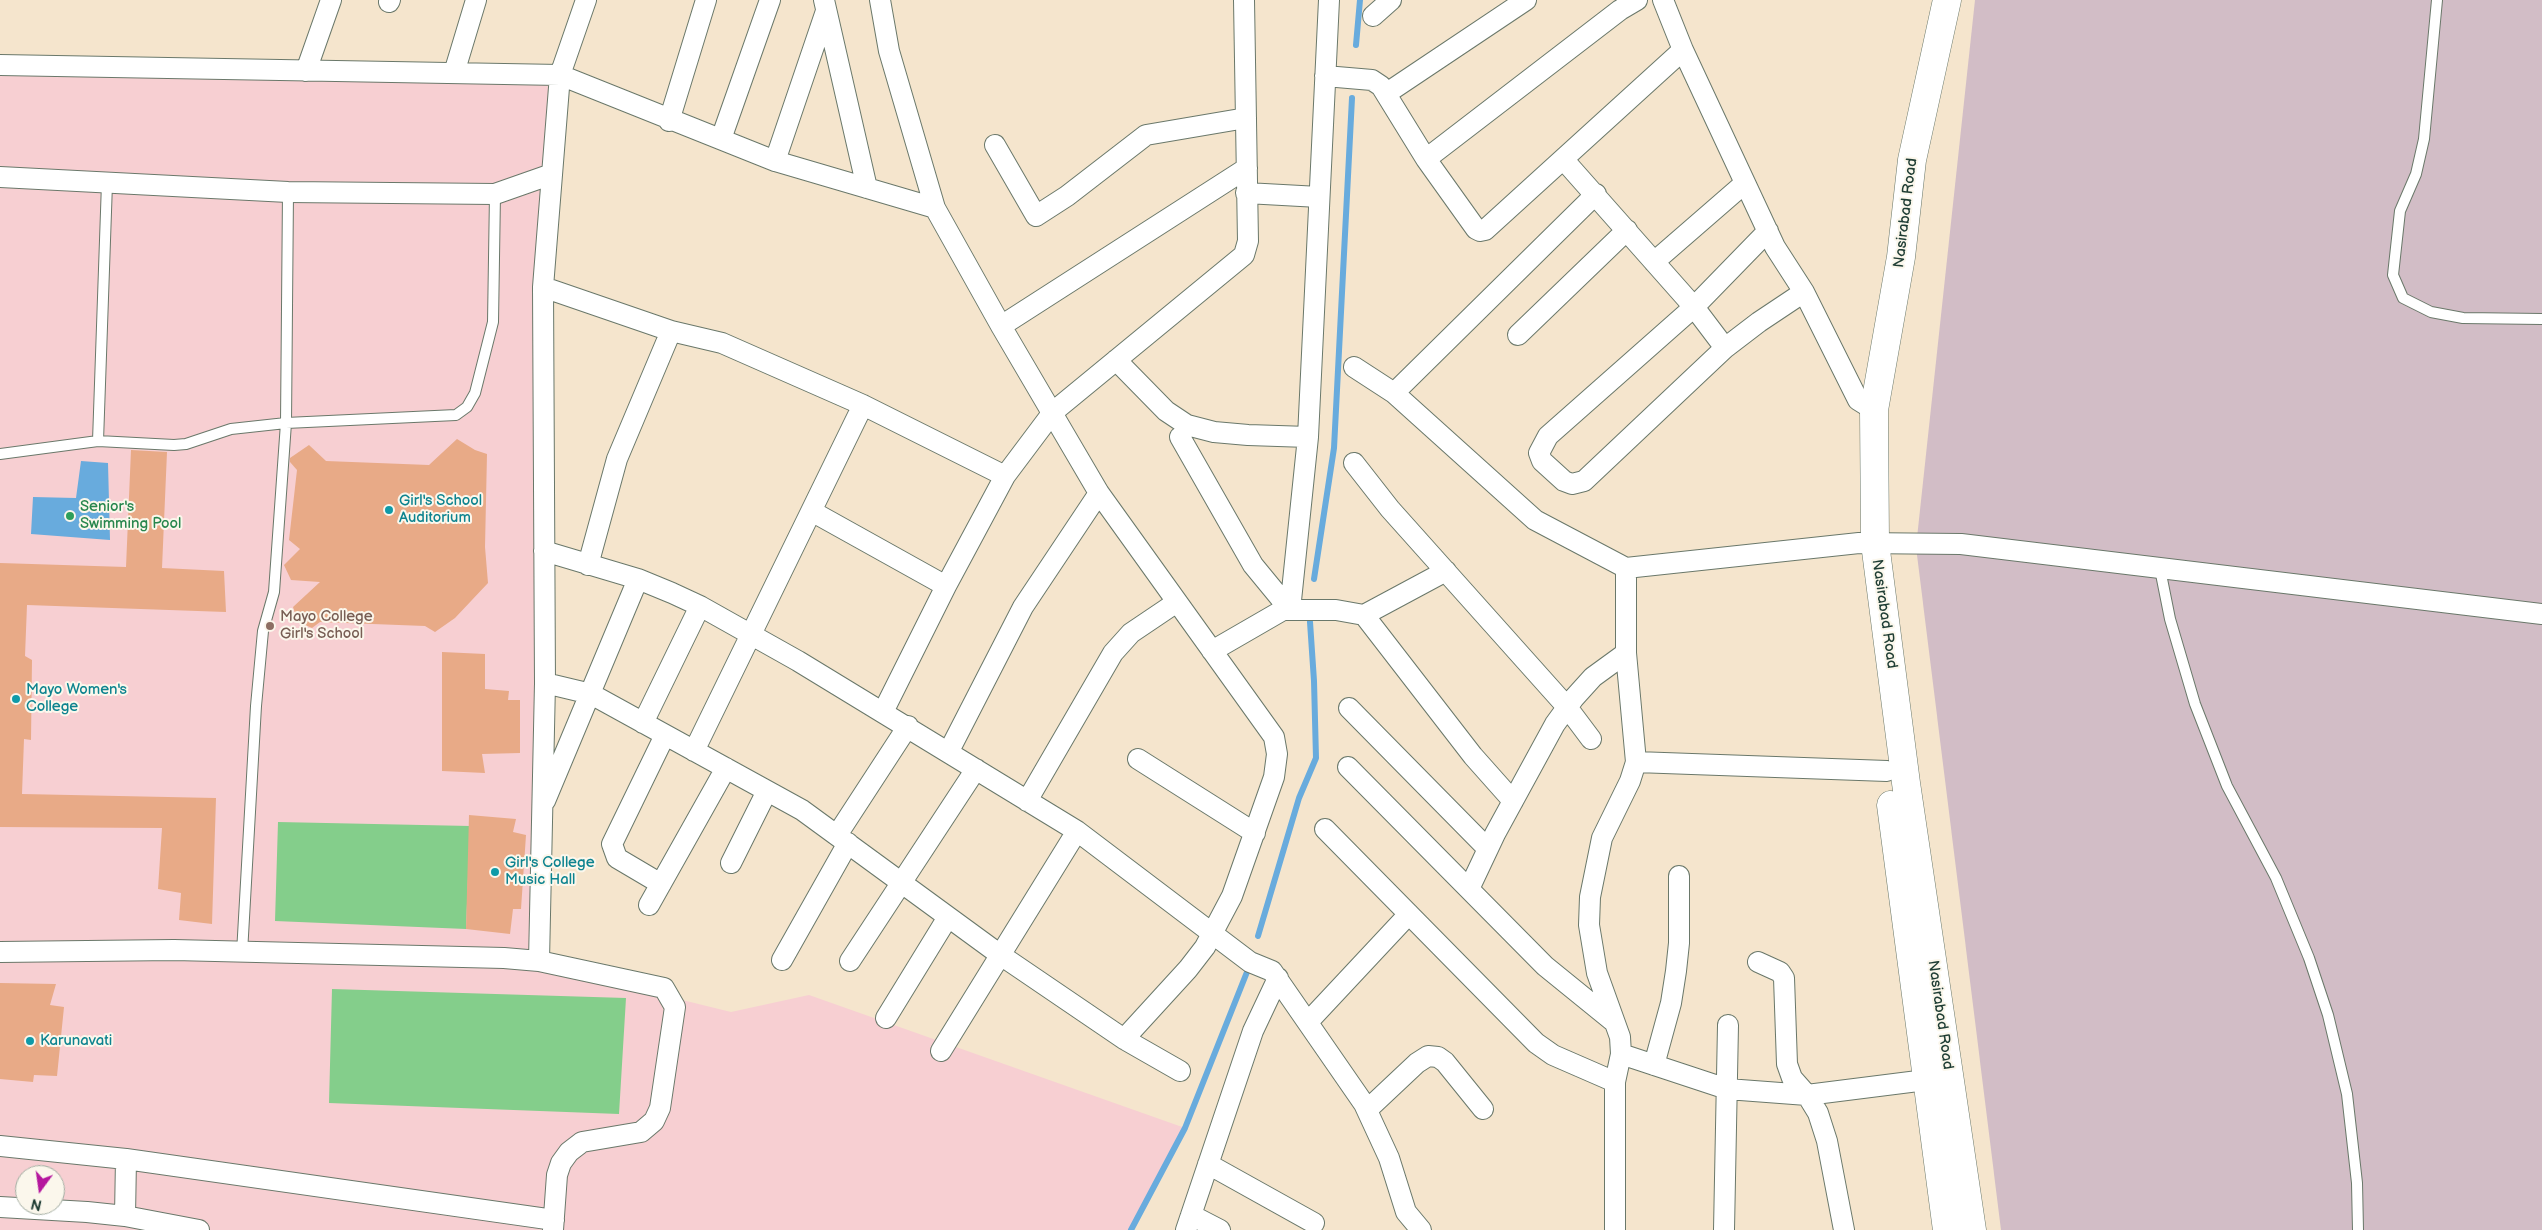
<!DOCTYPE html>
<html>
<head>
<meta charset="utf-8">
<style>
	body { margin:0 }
	#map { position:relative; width:2542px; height:1230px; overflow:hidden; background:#f5e5cd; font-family:"Balsamiq Sans",sans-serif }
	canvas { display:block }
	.north { position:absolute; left:15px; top:1165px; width:50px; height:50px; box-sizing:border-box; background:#fbf7ec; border:1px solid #a3ada2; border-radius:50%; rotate:194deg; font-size:14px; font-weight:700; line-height:20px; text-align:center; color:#1f3d34 }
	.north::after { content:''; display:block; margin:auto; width:18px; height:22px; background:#b5179e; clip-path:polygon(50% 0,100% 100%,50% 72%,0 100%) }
</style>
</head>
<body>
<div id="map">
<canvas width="2542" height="1230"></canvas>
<div class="north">N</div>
</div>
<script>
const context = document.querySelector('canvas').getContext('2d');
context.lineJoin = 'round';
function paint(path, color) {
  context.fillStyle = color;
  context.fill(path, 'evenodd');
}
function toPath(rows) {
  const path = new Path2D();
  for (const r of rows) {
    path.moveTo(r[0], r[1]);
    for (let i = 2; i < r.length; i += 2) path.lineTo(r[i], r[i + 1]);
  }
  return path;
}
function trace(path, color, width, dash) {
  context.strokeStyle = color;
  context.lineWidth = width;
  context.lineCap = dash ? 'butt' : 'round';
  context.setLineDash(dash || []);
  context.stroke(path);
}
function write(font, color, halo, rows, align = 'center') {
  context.font = font + ' "Balsamiq Sans",sans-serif';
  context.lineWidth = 4;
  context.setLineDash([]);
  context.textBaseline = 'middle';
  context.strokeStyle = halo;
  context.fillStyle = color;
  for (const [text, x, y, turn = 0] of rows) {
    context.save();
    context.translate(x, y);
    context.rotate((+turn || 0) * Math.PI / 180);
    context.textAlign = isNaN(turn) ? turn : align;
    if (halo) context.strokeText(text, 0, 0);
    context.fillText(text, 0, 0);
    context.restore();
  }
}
paint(toPath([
	[0,65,560,75,543,287,536,964,731,1012,809,995,1185,1128,1131,1230,0,1230],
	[25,1175,55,1175,55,1205,25,1205]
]), '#f7cfd2');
paint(toPath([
	[1975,0,2542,0,2542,1230,2001,1230,1916,547]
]), '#d2bdc6');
paint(toPath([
	[278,822,470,826,466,929,275,921],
	[332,989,626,998,619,1114,329,1103]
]), '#84ce8b');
paint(toPath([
	[81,461,108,463,110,540,31,534,33,497,76,498]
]), '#68abdd');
trace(toPath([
	[1356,45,1360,0],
	[1314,579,1334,448,1352,98],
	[1258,936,1299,798,1316,758,1314,681,1310,622],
	[1131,1230,1185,1128,1247,972]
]), '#68abdd', 6);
paint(toPath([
	[457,439,475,450,487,454,485,547,488,583,455,618,435,632,425,626,320,622,312,628,298,622,293,607,320,582,291,580,284,565,300,549,289,540,297,470,290,462,290,458,309,445,326,461,429,465],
	[131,450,167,452,162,568,224,571,226,612,27,605,25,656,32,660,31,740,24,739,22,794,216,798,212,924,179,920,181,893,158,889,162,828,0,827,0,563,126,567],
	[442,652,485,654,485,689,509,691,508,700,520,700,520,753,482,754,485,773,442,771],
	[469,815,516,819,513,832,526,835,521,909,513,909,510,934,466,929],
	[0,983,56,984,50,1005,64,1007,57,1076,34,1075,33,1082,0,1079]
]), '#e8aa87');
const lane = toPath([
	[2437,0,2424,139,2416,174,2400,211,2393,275,2403,298,2431,312,2463,318,2542,319],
	[98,441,107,183],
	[0,454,98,441,174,445,186,444,231,429,286,423,456,415,467,407,475,393,493,322,495,194],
	[2160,569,2170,619,2195,704,2227,786,2276,878,2309,958,2328,1015,2347,1094,2357,1183,2358,1230],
	[242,953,256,706,263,631,274,592,286,423,288,192]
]);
const street = toPath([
	[824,0,867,188],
	[880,0,889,51,935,208,1001,326,1099,493,1274,737,1277,754,1274,777,1232,896,1205,947,1188,969,1124,1039],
	[1663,0,1683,50,1775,247,1804,292,1858,400,1874,410],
	[389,2,390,0],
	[1373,16,1391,0],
	[0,65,560,75,775,161,935,208],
	[306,71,331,0],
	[454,73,476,0],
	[1325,76,1372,80,1381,86,1426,159,1476,229,1480,231,1485,230,1683,50],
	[1387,93,1526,0],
	[669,121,706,0],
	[721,139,770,0],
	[995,145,1036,216,1067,196,1146,135,1246,118],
	[1426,159,1620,10,1637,0],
	[1563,159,1694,307,1725,348],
	[775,161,826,11],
	[0,177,288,192,495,194,552,174],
	[1246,193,1319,197],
	[1768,231,1694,307,1548,436,1539,453,1542,461,1564,481,1572,484,1584,481,1725,348,1759,322,1804,292],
	[1654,262,1745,183],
	[543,287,671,331,722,343,863,405,1005,476,1053,412,1244,255,1248,241,1244,0],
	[1001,326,1247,168],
	[1518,335,1627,230],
	[1116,360,1166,411,1187,425,1214,432,1248,435,1308,437],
	[1354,367,1394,393,1535,520,1626,568],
	[1394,393,1596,194],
	[1180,437,1253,565,1290,610],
	[1354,463,1390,509,1567,707,1591,739],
	[813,512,946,586],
	[544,551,638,579,672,593,700,606,798,661,1077,831,1250,962,1272,971,1364,1104,1389,1158,1406,1212,1421,1230],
	[588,565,617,459,671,331],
	[1290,610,1308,437,1329,0],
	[1364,615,1473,756,1513,801],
	[1212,651,1283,610,1336,610,1364,615,1446,571],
	[545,683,591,694,802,810,999,954,1124,1039,1180,1071],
	[1349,708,1488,849],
	[883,712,946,586,1005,476],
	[643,723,700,606],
	[694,751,863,405],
	[949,751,1023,607,1099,493],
	[1138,759,1255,833],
	[1636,762,1887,771],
	[1348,767,1545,966,1614,1022],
	[545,801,638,579],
	[1027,801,1113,653,1131,633,1177,602],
	[1325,829,1536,1043,1553,1055,1615,1082],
	[837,835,908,726],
	[731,863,767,791],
	[661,884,617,858,612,844,665,735],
	[1469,889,1495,834,1555,724,1574,698,1593,677,1626,653],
	[649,905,726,768],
	[0,952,174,950,504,958,539,961,664,988,675,1007,660,1108,654,1121,641,1132,582,1142,569,1152,561,1163,557,1175,553,1230],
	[782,960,848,843],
	[539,961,545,683,543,287,560,75,586,0],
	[850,961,976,769],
	[1758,962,1780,972,1784,978,1787,1064,1792,1078,1807,1095,1818,1113,1827,1141,1844,1230],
	[886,1018,948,917],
	[1308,1022,1409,914],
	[941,1051,1077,831],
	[1621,1054,1727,1089,1807,1095,1926,1080],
	[1654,1065,1671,1003,1676,971,1679,943,1679,876],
	[1367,1110,1417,1063,1428,1056,1438,1057,1445,1062,1483,1109],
	[0,1146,126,1159,554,1220],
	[1208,1164,1314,1223],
	[0,1207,87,1212,125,1216,199,1230],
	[1191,1215,1220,1230],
	[125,1216,126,1159],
	[1186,1230,1253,1031,1278,978],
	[1615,1230,1615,1082,1621,1054,1620,1037,1597,973,1589,925,1590,897,1602,838,1630,781,1636,762,1626,653,1626,568,1859,543,1961,544,2542,614],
	[1724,1230,1728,1025]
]);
const highway = toPath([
	[1947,0,1912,160,1901,257,1874,410,1875,543,1906,783,1972,1230],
	[1891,805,1947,1230]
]);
trace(lane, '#6a786a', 12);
trace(street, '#6a786a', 22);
trace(highway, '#6a786a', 29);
trace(lane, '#fff', 10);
trace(street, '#fff', 20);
trace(highway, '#fff', 28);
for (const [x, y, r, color] of [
	[389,510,5,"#0f9aa8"],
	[70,516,5,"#2e9e5b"],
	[270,626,5,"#8d6e63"],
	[16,699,5,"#0f9aa8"],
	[495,872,5,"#0f9aa8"],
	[30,1041,5,"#0f9aa8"]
]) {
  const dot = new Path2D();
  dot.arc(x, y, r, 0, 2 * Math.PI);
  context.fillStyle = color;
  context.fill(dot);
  trace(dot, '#fbf7ec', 2);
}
write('15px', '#1f3d34', '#fbf7ec', [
	["Nasirabad Road",1906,213,-83],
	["Nasirabad Road",1884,614,82],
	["Nasirabad Road",1940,1015,82]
]);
write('15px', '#0d838f', '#fbf7ec', [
	["Girl's School",399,501],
	["Auditorium",399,518],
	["Mayo Women's",26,690],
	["College",26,707],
	["Girl's College",505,863],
	["Music Hall",505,880],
	["Karunavati",40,1041]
], 'left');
write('15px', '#27864d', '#fbf7ec', [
	["Senior's",80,507],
	["Swimming Pool",80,524]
], 'left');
write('15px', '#785e54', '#fbf7ec', [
	["Mayo College",280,617],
	["Girl's School",280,634]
], 'left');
</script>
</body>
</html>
